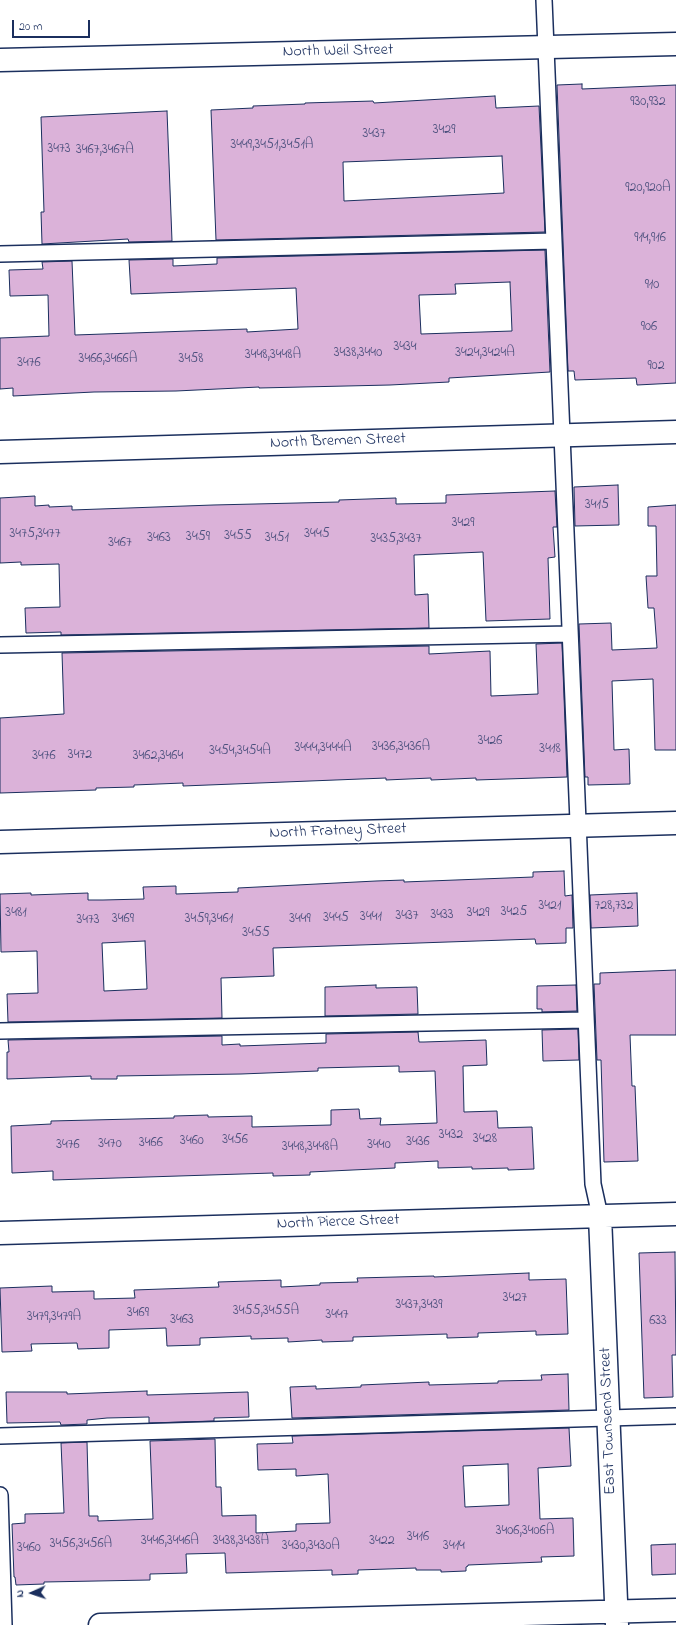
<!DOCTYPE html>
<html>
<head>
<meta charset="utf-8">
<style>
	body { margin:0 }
	#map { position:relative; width:676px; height:1625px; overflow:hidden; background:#fff; font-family:"Indie Flower",sans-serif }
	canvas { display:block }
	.north { position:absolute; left:12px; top:1573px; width:40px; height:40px; -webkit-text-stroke:3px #fff; paint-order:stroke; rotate:267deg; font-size:11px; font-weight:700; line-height:16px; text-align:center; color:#1b2f5e }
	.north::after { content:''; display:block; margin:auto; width:14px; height:18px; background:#1b2f5e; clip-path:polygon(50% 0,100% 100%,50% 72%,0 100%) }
	.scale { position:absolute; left:12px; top:20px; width:78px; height:18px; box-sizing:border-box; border:2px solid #1b2f5e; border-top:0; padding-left:5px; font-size:12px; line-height:14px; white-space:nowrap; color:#1b2f5e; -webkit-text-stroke:3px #fff; paint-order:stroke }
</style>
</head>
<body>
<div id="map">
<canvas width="676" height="1625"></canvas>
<div class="north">N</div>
<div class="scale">20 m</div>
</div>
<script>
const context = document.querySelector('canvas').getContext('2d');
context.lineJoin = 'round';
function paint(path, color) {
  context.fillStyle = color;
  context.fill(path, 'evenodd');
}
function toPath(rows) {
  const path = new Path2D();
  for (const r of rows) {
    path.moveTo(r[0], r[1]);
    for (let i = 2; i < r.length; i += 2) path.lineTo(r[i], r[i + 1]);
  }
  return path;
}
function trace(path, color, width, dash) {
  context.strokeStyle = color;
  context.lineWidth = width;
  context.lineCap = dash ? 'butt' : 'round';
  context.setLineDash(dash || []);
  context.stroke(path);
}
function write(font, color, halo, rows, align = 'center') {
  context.font = font + ' "Indie Flower",sans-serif';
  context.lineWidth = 3.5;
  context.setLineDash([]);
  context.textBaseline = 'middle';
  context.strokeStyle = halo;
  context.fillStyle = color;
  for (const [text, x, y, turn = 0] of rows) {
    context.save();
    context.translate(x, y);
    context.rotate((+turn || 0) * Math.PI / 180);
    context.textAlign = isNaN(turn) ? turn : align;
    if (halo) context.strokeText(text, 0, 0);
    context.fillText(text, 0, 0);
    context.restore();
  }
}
const building = toPath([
	[582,84,582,89,676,85,676,383,637,385,636,378,575,380,574,371,568,371,557,85,582,84],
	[495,96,496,108,539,106,545,232,216,240,211,110,253,108,253,106,305,104,305,103,373,101,374,103,495,96],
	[502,156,504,193,344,201,343,162,502,156],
	[167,111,172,241,129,242,128,239,42,244,41,212,44,212,41,117,167,111],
	[545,250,550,372,449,378,449,382,390,385,259,388,259,387,176,391,94,392,13,396,13,388,0,389,0,338,49,336,48,295,10,296,9,270,43,269,42,262,72,261,75,335,247,329,247,332,298,329,296,288,131,294,129,260,173,259,173,266,217,264,217,258,545,250],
	[510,282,512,331,421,334,419,295,456,294,455,284,510,282],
	[618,485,619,525,575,526,574,487,618,485],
	[555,491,557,527,553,527,555,557,548,558,550,619,486,621,483,552,414,555,415,595,428,594,429,628,61,635,61,632,26,633,25,608,60,607,59,564,21,565,21,562,0,563,0,498,35,496,35,506,49,505,49,507,72,506,72,510,213,505,339,502,339,500,396,498,396,504,446,503,446,495,555,491],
	[676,505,676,750,655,750,653,679,612,681,614,750,629,749,630,784,588,785,588,777,585,777,579,624,611,623,612,650,657,648,654,608,648,608,646,576,657,576,656,526,648,526,648,507,676,505],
	[562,643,567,777,476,780,476,778,431,780,431,778,386,780,386,778,183,786,183,783,134,785,134,787,96,788,96,790,0,793,0,718,64,714,62,653,429,646,429,654,490,651,491,696,538,694,536,644,562,643],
	[564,871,565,896,572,895,573,928,566,928,566,943,536,944,535,939,273,948,274,976,221,978,222,1018,8,1022,7,994,38,993,37,951,1,952,0,894,31,893,31,895,88,893,88,900,103,900,144,899,143,887,176,886,176,894,238,892,238,888,376,881,404,880,404,882,533,877,533,872,564,871],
	[145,941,147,989,104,991,102,943,145,941],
	[637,893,638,926,591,928,590,895,637,893],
	[676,970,676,1035,630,1035,632,1086,635,1086,638,1161,604,1162,601,1060,597,1060,594,984,600,984,600,973,676,970],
	[376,985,376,988,417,987,418,1014,325,1016,325,987,376,985],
	[576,985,577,1011,542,1012,542,1009,537,1009,537,986,576,985],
	[578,1029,579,1060,543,1061,542,1030,578,1029],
	[418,1032,419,1042,424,1042,486,1040,487,1065,463,1066,464,1112,497,1111,498,1128,532,1127,534,1169,508,1170,508,1168,472,1169,472,1167,438,1168,438,1161,395,1163,395,1168,310,1172,310,1175,273,1176,273,1173,53,1180,53,1171,12,1173,11,1126,51,1124,51,1121,174,1118,174,1116,208,1115,208,1117,252,1116,252,1127,331,1125,331,1110,359,1109,360,1119,381,1118,380,1125,437,1123,435,1071,399,1072,399,1066,318,1068,318,1071,241,1074,117,1076,117,1079,91,1079,91,1076,7,1079,7,1052,9,1052,8,1040,222,1036,222,1045,240,1044,240,1046,326,1043,326,1034,418,1032],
	[675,1252,676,1355,672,1355,673,1397,644,1398,639,1253,675,1252],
	[529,1273,529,1280,566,1279,568,1334,536,1335,536,1331,478,1333,478,1337,447,1338,447,1334,353,1337,353,1341,322,1342,322,1340,288,1342,288,1338,251,1339,251,1336,200,1338,200,1345,167,1346,166,1328,109,1330,109,1348,78,1349,77,1343,31,1344,32,1351,2,1352,0,1288,52,1286,52,1292,94,1291,94,1299,135,1298,134,1290,219,1287,218,1282,281,1280,281,1287,320,1285,320,1283,358,1282,357,1278,434,1276,434,1277,529,1273],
	[568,1374,569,1410,292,1418,290,1387,316,1386,316,1389,361,1387,361,1385,429,1382,429,1385,498,1383,498,1381,542,1380,541,1375,568,1374],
	[147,1391,147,1395,248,1392,249,1417,214,1418,214,1421,149,1423,149,1417,107,1418,87,1420,87,1424,61,1425,60,1422,7,1423,6,1392,67,1392,67,1394,147,1391],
	[569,1428,571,1466,538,1468,540,1519,573,1518,574,1556,541,1557,542,1562,468,1565,468,1566,466,1567,466,1571,441,1572,441,1570,416,1570,416,1568,358,1570,358,1574,332,1575,332,1570,226,1573,225,1553,186,1554,187,1573,150,1574,150,1580,44,1582,44,1584,16,1585,15,1577,14,1577,12,1524,25,1523,25,1514,64,1513,61,1443,87,1442,89,1516,98,1516,98,1521,153,1519,150,1441,215,1439,216,1487,221,1487,222,1516,256,1515,256,1533,296,1531,296,1524,330,1523,328,1474,296,1476,296,1469,258,1470,257,1444,293,1443,292,1436,569,1428],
	[508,1464,509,1505,465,1507,463,1466,508,1464],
	[676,1544,676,1574,652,1575,651,1545,676,1544]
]);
paint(building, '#dbb2d9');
trace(building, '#1b2f5e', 1);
const lane = toPath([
	[544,0,593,1184,600,1216],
	[0,254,554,241],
	[0,645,570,634],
	[0,1031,586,1020],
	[0,1436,676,1416],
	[0,1495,4,1625]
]);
const street = toPath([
	[0,60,676,44],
	[0,452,676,432],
	[0,842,676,823],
	[600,1216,617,1625],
	[0,1233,676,1214],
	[100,1625,676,1610]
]);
trace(lane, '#1b2f5e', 18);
trace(street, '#1b2f5e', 25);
trace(lane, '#fff', 15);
trace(street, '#fff', 22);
write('14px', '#4b507d', null, [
	["930,932",648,103],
	["3429",444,131],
	["3437",374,135],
	["3449,3451,3451A",272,146],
	["3473",59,150],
	["3467,3467A",105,151],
	["920,920A",648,189],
	["914,916",650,239],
	["910",652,286],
	["906",649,328],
	["3434",405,348],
	["3438,3440",358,354],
	["3424,3424A",485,354],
	["3448,3448A",273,356],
	["3466,3466A",108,360],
	["3458",191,360],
	["3476",29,364],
	["902",656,367],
	["3415",597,506],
	["3429",463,524],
	["3475,3477",35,535],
	["3445",317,535],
	["3455",238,537],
	["3459",198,538],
	["3463",159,539],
	["3451",277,539],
	["3435,3437",396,540],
	["3467",120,544],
	["3426",490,742],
	["3436,3436A",401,748],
	["3444,3444A",323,749],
	["3418",550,750],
	["3454,3454A",240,752],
	["3472",80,756],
	["3476",44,757],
	["3462,3464",158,757],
	["3421",550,907],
	["728,732",614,907],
	["3425",514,913],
	["3481",16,914],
	["3429",478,914],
	["3433",442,916],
	["3437",407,917],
	["3441",371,918],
	["3445",336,919],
	["3469",123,920],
	["3459,3461",209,920],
	["3449",300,920],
	["3473",88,921],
	["3455",256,934],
	["3432",451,1136],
	["3428",485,1140],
	["3456",235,1141],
	["3460",192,1142],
	["3436",418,1143],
	["3466",151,1144],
	["3470",110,1145],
	["3476",68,1146],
	["3440",379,1146],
	["3448,3448A",310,1148],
	["3427",515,1299],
	["3437,3439",419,1306],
	["3455,3455A",266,1312],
	["3469",138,1314],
	["3447",337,1316],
	["3479,3479A",54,1318],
	["3463",182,1321],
	["633",658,1322],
	["3406,3406A",525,1532],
	["3416",418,1538],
	["3446,3446A",170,1542],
	["3438,3438A",241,1542],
	["3422",382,1542],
	["3456,3456A",81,1545],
	["3430,3430A",311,1547],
	["3414",454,1547],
	["3460",29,1549]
]);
write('16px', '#1b2f5e', '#fff', [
	["North Weil Street",338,52,-1],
	["North Bremen Street",338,442,-2],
	["North Fratney Street",338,832,-2],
	["North Pierce Street",338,1223,-2],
	["East Townsend Street",609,1421,-92]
]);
</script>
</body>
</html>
